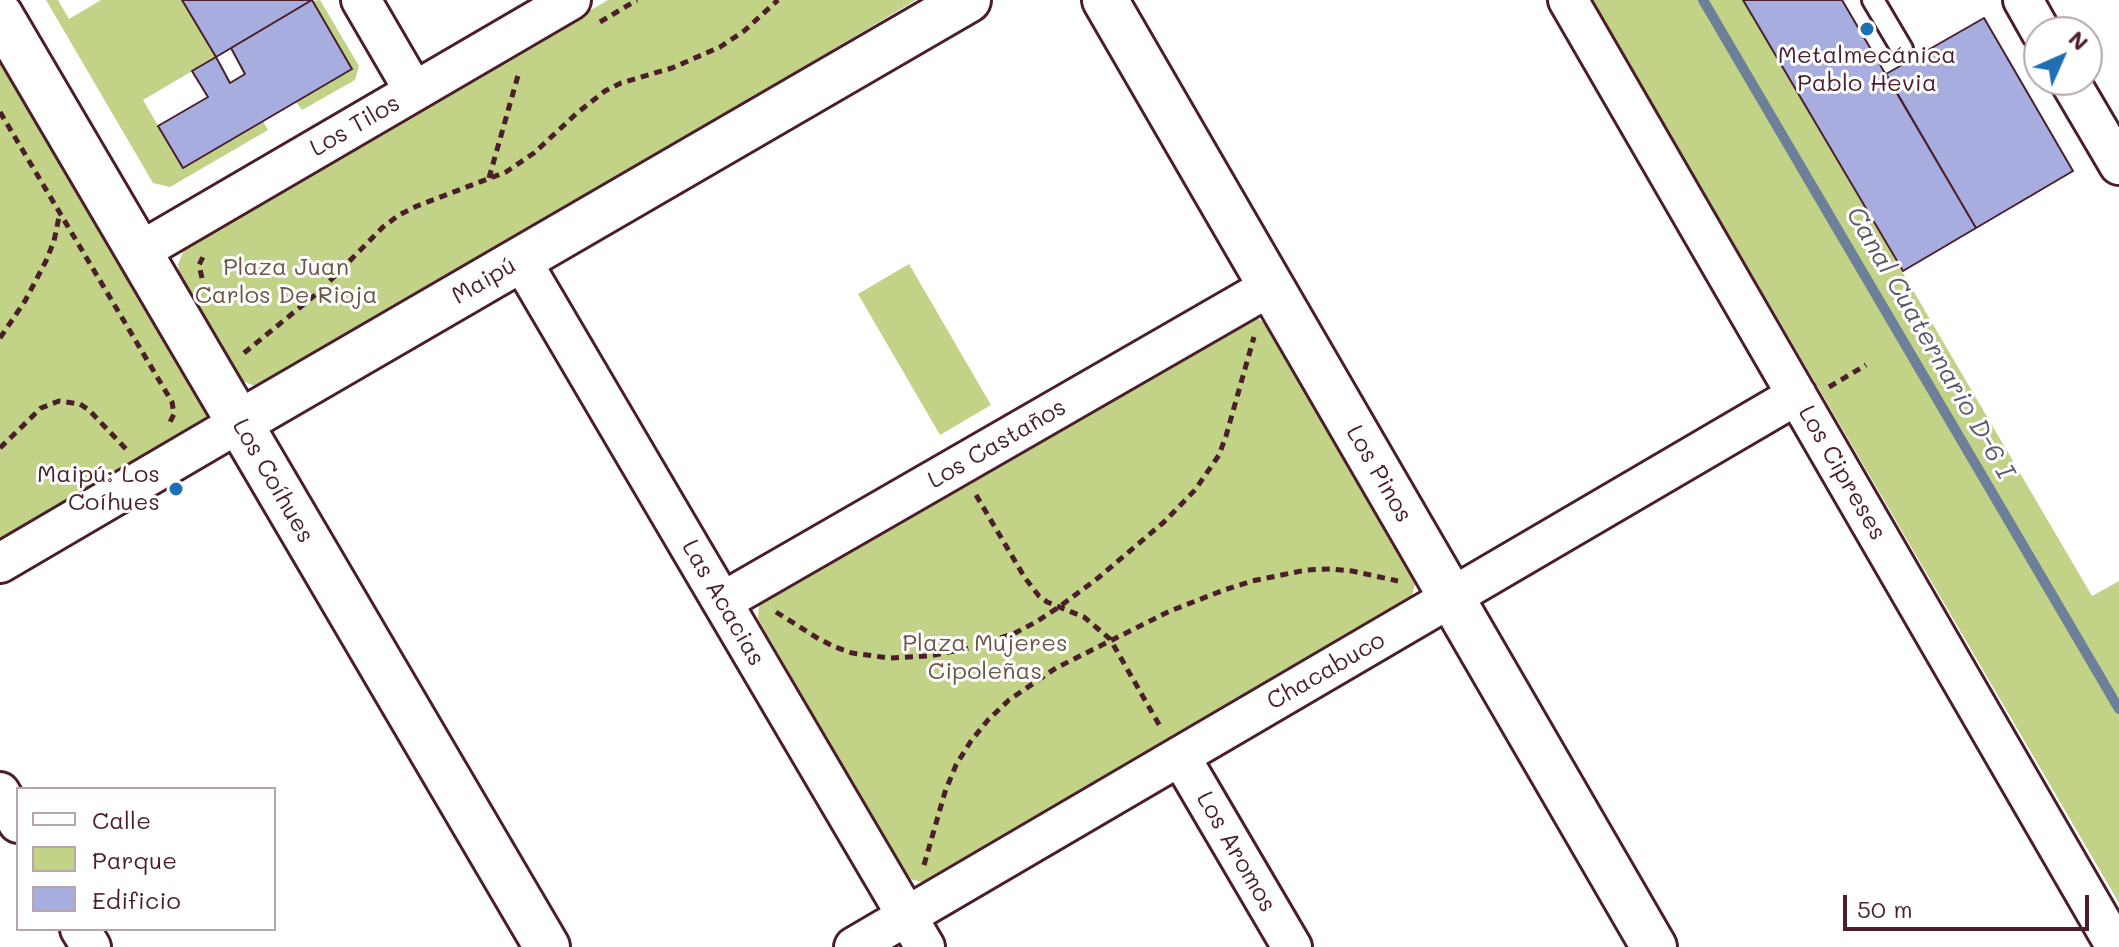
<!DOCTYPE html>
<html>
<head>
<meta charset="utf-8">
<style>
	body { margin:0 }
	#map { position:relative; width:2119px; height:947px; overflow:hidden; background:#fff; font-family:Mali,sans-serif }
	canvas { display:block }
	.legend { position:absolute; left:16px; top:787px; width:260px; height:144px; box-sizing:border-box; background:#fff; border:2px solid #b7a5aa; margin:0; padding:10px 14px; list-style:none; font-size:24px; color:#4a1f2b }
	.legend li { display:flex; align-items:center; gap:16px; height:40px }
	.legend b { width:40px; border:2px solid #b7a5aa }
	.north { position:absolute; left:2023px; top:16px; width:80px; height:80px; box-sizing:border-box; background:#fff; border:2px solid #b7a5aa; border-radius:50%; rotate:45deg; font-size:22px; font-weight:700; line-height:32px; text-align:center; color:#4a1f2b }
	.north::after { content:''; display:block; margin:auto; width:28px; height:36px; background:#1f6fb2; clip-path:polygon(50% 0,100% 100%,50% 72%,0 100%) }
	.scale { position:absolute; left:1843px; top:895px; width:246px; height:36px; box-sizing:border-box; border:4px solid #4a1f2b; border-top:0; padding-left:10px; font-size:24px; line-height:28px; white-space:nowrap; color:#4a1f2b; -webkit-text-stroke:6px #fff; paint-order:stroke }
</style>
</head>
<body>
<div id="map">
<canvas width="2119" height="947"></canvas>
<ul class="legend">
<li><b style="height:10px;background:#fff"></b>Calle</li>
<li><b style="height:22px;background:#c2d286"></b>Parque</li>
<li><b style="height:22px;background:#a7aedf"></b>Edificio</li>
</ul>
<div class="north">N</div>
<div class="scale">50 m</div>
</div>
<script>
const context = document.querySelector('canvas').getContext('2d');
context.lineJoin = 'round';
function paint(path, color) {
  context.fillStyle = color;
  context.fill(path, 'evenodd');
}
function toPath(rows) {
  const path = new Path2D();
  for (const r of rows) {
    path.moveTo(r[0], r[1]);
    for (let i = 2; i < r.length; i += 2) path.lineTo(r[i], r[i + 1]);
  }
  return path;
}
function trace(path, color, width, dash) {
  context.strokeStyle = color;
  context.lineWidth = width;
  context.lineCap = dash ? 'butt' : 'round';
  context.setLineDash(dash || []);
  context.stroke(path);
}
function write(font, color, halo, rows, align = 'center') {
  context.font = font + ' Mali,sans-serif';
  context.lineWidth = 6;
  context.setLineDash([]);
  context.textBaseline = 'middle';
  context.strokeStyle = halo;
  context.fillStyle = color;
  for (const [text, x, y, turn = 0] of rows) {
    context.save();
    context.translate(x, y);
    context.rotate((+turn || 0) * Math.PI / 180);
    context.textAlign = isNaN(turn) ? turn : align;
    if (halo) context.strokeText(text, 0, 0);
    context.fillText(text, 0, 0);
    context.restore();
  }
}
paint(toPath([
	[46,0,58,0,69,19,101,0,182,0,216,57,143,100,183,168,263,121,268,130,170,187,153,183],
	[320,0,359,66,355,80,302,110,296,102,352,69,312,1],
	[608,0,916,0,273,383,257,387,243,381,238,376,179,272,178,264,184,250],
	[1592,0,1743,0,2092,596,2119,581,2119,903],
	[0,62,205,409,208,419,0,548],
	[909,264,991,405,940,435,858,294],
	[1249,318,1256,318,1269,325,1414,574,1416,581,1412,595,1406,600,933,878,922,882,910,879,905,874,761,624,758,618,759,604,764,598]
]), '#c2d286');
trace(toPath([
	[1703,0,2119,709]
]), '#6d809a', 10);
const building = toPath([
	[182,0,312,0,216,57,182,0],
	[312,0,352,69,183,168,158,126,208,97,192,71,216,57,230,83,245,74,231,48,312,0],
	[1743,0,1842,0,1976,228,1903,271,1743,0],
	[1984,18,2073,171,1976,228,1886,74,1984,18]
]);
paint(building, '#a7aedf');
trace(building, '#4a1f2b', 2);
const lane = toPath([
	[1873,0,1902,49]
]);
const street = toPath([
	[361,0,414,91],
	[1568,0,2116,947],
	[2023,0,2041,32],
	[2069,80,2119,165],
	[139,252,571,0],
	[521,260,925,947],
	[0,563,239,423],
	[722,602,1271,286],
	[1180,756,1292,947],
	[0,792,18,823],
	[80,929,91,947],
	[854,947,1797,395]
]);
const secondary = toPath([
	[1105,0,1654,947],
	[0,15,547,947],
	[239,423,968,0]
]);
trace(lane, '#4a1f2b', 26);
trace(street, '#4a1f2b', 44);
trace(secondary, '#4a1f2b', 50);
trace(toPath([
	[600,22,637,0],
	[0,112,172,402,174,414,170,422],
	[489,178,519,72],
	[202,278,199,265,203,257],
	[0,338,25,301,46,261,54,241,60,212],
	[244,353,320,291,383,227,399,215,417,206,506,172,534,153,577,113,605,91,621,83,672,68,720,47,744,31,778,0],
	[1829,387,1866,365],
	[0,448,41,408,59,401,80,404,89,410,126,449],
	[976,495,1025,578,1039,596,1047,602,1084,617,1110,639,1161,728],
	[776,612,819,639,835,647,852,653,889,658,929,656,970,648,1015,633,1036,622,1059,607,1098,578,1164,522,1195,490,1219,455,1226,436,1254,337],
	[924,865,945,792,956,765,971,741,988,720,1009,700,1056,668,1170,611,1224,590,1252,581,1306,570,1331,569,1352,571,1398,581]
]), '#4a1f2b', 5, [8, 6]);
trace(lane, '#fff', 20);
trace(street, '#fff', 38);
trace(secondary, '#fff', 44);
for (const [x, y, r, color] of [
	[1867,29,8,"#1f6fb2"],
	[176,489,8,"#1f6fb2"]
]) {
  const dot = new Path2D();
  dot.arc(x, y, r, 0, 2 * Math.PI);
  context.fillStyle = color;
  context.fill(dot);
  trace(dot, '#fff', 3);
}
write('24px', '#4a1f2b', '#fff', [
	["Metalmecánica",1867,56],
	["Pablo Hevia",1867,84],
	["Maipú: Los",160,475,"right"],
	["Coíhues",160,503,"right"]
]);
write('24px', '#4a1f2b', '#fff', [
	["Los Tilos",355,126,-30],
	["Maipú",484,281,-30],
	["Los Castaños",997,444,-30],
	["Los Cipreses",1842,473,60],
	["Los Pinos",1379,474,60],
	["Los Coíhues",273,481,60],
	["Las Acacias",723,603,60],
	["Chacabuco",1326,671,-30],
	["Los Aromos",1236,852,60]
]);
write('24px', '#6e5546', '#fff', [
	["Plaza Juan",286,268],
	["Carlos De Rioja",286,296],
	["Plaza Mujeres",985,644],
	["Cipoleñas",985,672]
]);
write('italic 26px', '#5e586c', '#fff', [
	["Canal Cuaternario D-6 I",1930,343,60]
]);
</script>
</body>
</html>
